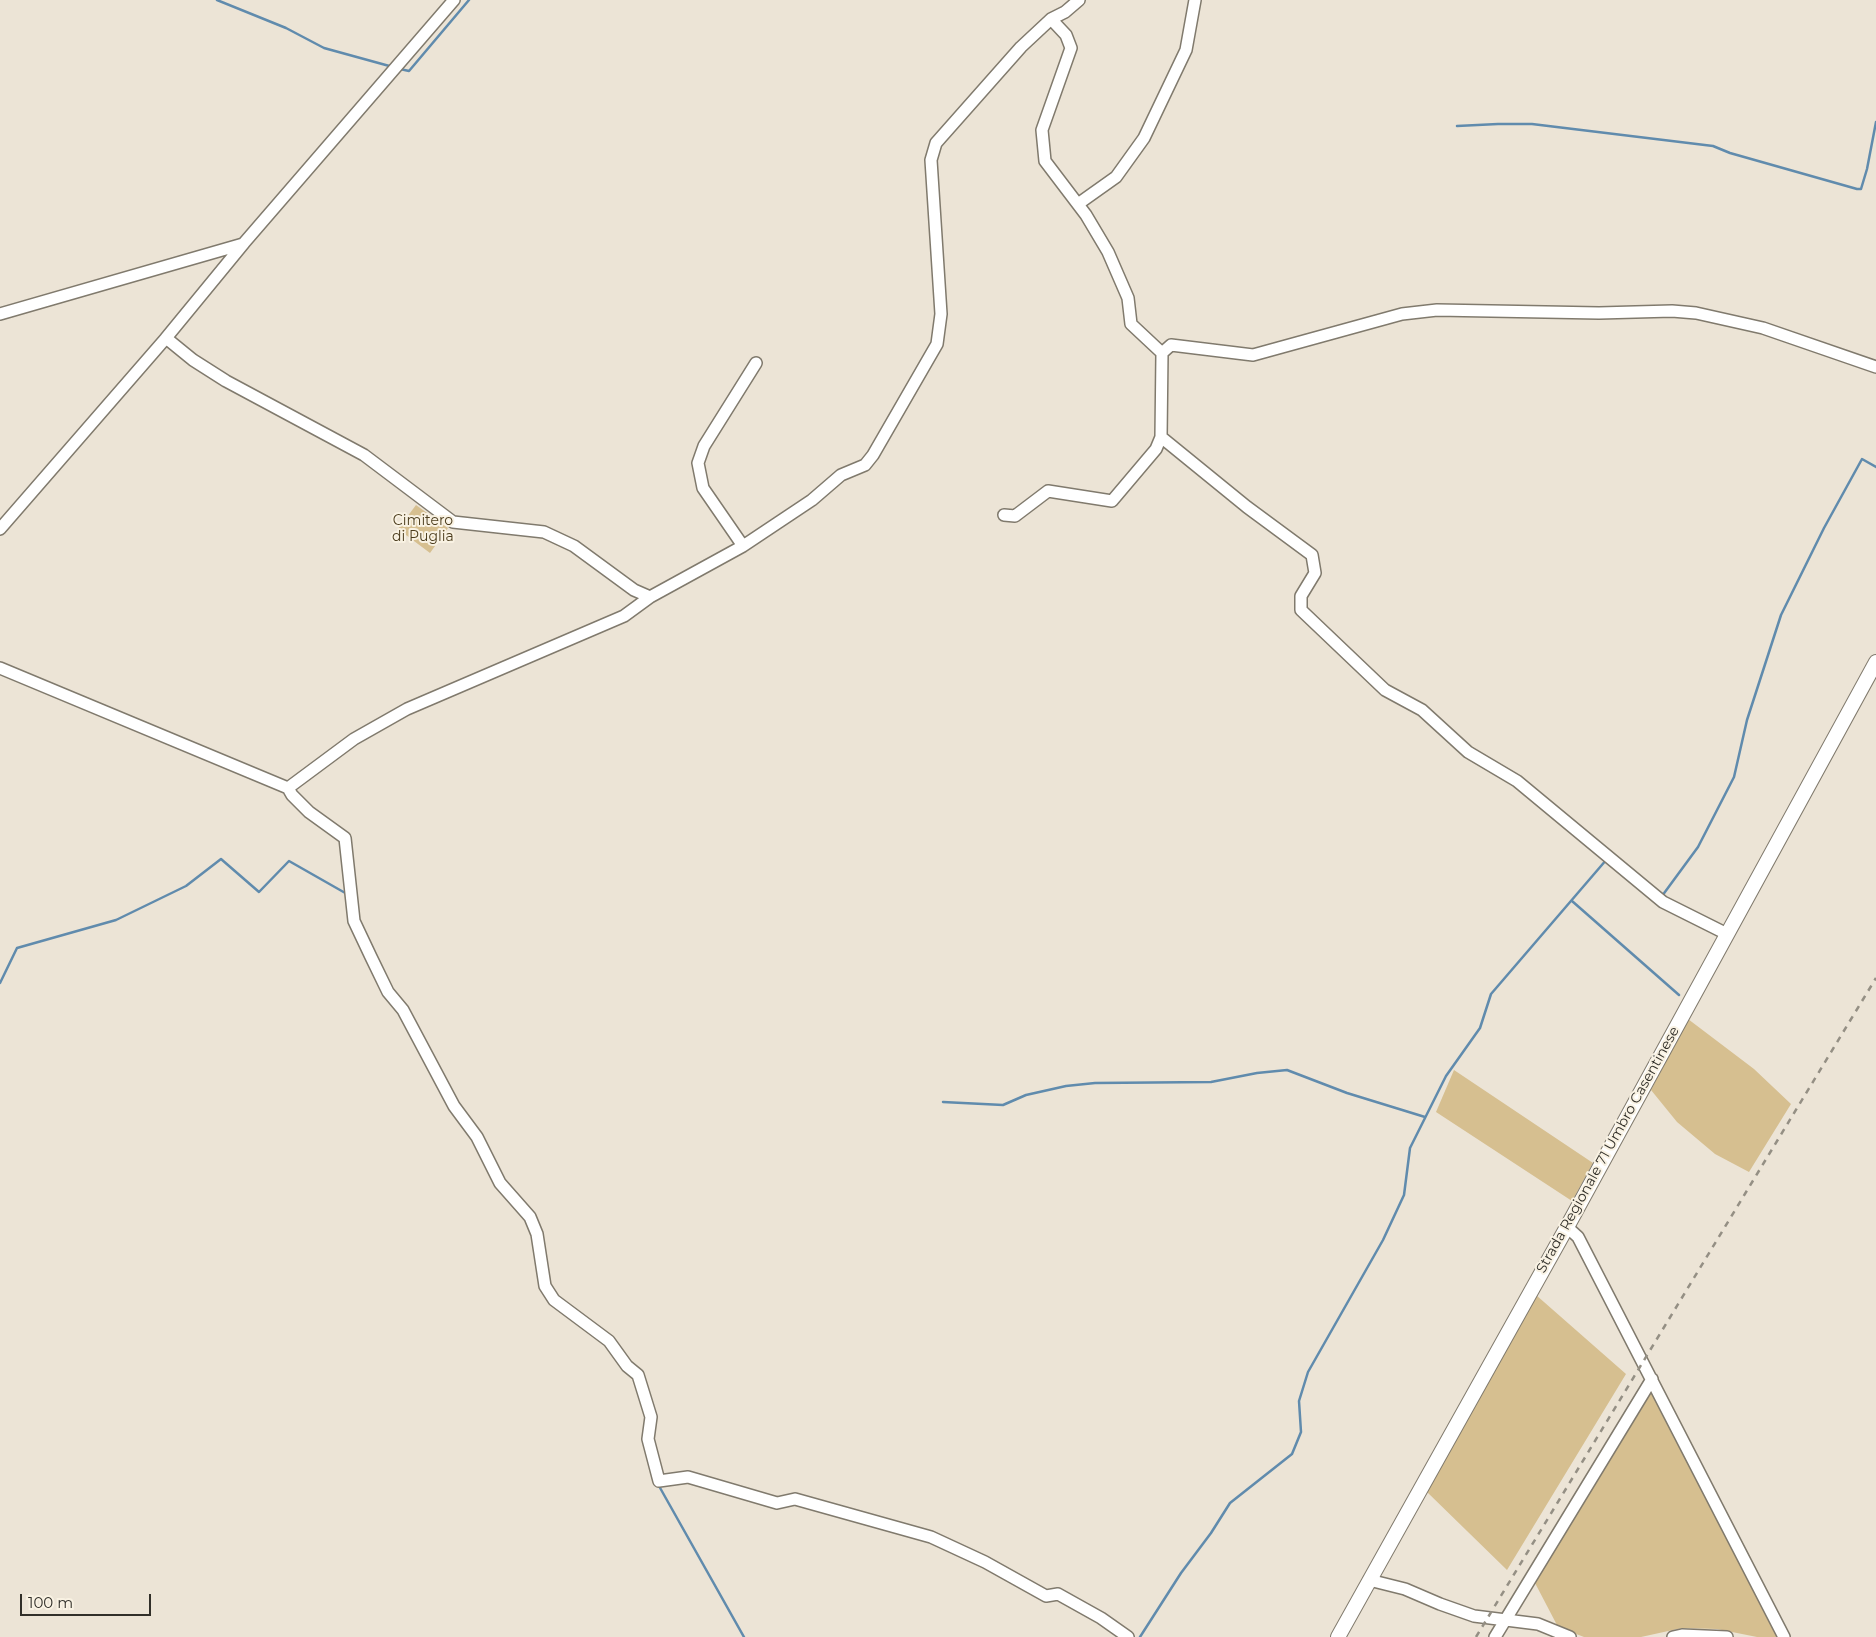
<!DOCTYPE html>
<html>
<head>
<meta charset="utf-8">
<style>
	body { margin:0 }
	#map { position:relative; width:1876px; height:1637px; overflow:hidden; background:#ece4d6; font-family:Montserrat,sans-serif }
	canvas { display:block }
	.scale { position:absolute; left:20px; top:1594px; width:131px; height:22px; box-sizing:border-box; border:2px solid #312f29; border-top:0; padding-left:6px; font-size:15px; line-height:18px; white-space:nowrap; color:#312f29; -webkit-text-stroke:4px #f9f2e3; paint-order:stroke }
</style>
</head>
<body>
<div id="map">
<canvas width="1876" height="1637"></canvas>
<div class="scale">100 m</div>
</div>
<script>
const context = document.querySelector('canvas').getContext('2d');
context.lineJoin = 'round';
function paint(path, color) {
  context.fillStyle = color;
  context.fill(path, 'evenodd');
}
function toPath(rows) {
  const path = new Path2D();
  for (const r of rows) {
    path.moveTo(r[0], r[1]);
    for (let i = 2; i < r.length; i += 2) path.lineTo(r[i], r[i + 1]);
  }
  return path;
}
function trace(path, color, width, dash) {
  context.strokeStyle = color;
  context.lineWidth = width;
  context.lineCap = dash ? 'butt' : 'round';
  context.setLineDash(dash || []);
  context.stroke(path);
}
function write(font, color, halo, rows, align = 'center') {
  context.font = font + ' Montserrat,sans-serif';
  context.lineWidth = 4;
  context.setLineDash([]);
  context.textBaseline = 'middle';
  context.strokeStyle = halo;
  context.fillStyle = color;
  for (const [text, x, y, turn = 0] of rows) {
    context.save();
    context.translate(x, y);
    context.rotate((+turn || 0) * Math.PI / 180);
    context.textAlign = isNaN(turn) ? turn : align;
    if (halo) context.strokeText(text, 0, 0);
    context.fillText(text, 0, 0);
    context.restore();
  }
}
paint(toPath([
	[416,505,448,528,430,553,398,529],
	[1688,1019,1754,1069,1791,1104,1749,1172,1715,1154,1677,1122,1651,1090],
	[1454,1070,1593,1163,1572,1201,1436,1112],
	[1536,1295,1626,1374,1507,1570,1427,1492],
	[1653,1390,1778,1637,1757,1637,1717,1629,1682,1628,1641,1637,1584,1637,1558,1627,1535,1583]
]), '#d6bf90');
trace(toPath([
	[217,0,286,28,324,48,393,67],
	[400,69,409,71,469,0],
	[1457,126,1498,124,1532,124,1713,146,1730,153,1857,189,1861,189,1867,169,1876,122],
	[1662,896,1698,847,1734,777,1747,720,1781,615,1824,528,1862,459,1876,467],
	[1572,901,1679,995],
	[0,983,17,948,116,920,186,886,221,859,259,892,289,861,347,894],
	[943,1102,1003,1105,1026,1095,1066,1086,1095,1083,1211,1082,1257,1073,1287,1070,1347,1093,1425,1117],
	[659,1486,744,1637],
	[1140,1637,1181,1573,1211,1533,1230,1503,1292,1454,1301,1432,1299,1401,1308,1372,1383,1240,1404,1195,1410,1148,1446,1076,1480,1028,1491,994,1607,859]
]), '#608bad', 2.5);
const minor = toPath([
	[1078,204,1116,177,1144,138,1186,50,1195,0],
	[0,314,243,244],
	[166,338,193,360,226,381,364,455,453,522,544,532,574,546,634,590,650,597,743,546,812,500,841,475,865,465,873,455,937,344,941,314,931,160,936,143,1021,47,1051,19,1065,12,1079,0],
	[1162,353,1171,345,1253,355,1402,314,1437,310,1599,313,1672,311,1696,313,1763,328,1876,367],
	[1161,437,1247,507,1312,555,1315,573,1301,596,1301,610,1385,690,1422,710,1468,752,1517,781,1663,902,1727,934],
	[1004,515,1015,516,1048,491,1112,501,1156,449,1161,437,1162,353,1131,324,1128,298,1108,252,1086,215,1045,161,1042,130,1071,48,1066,35,1051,19],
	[0,529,166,338,244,243,454,0],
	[743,546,703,488,698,463,704,446,756,363],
	[0,668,288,788,292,795,309,812,345,838,354,921,371,957,388,992,403,1010,454,1106,477,1137,500,1183,530,1217,537,1234,545,1286,554,1300,609,1341,627,1366,638,1375,651,1417,648,1439,659,1481,688,1477,777,1503,795,1499,931,1537,985,1562,1046,1596,1058,1594,1101,1618,1128,1637],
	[288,788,354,739,407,709,624,616,650,597],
	[1567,1227,1578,1237,1784,1637],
	[1369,1580,1405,1589,1440,1604,1474,1616,1538,1624,1570,1637],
	[1495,1637,1652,1379],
	[1673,1637,1682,1635,1727,1637]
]);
const major = toPath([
	[1338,1637,1567,1227,1876,662]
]);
trace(minor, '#807a6d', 14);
trace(major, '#807a6d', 16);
trace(minor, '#fff', 11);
trace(major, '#fff', 14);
trace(toPath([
	[1476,1637,1876,978]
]), '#948f84', 2.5, [6, 6]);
write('14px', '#4b3c1d', '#f9f2e3', [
	["Cimitero",423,521],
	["di Puglia",423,537]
]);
write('14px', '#312f29', '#f9f2e3', [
	["Strada Regionale 71 Umbro Casentinese",1608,1150,-61]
]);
</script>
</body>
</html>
